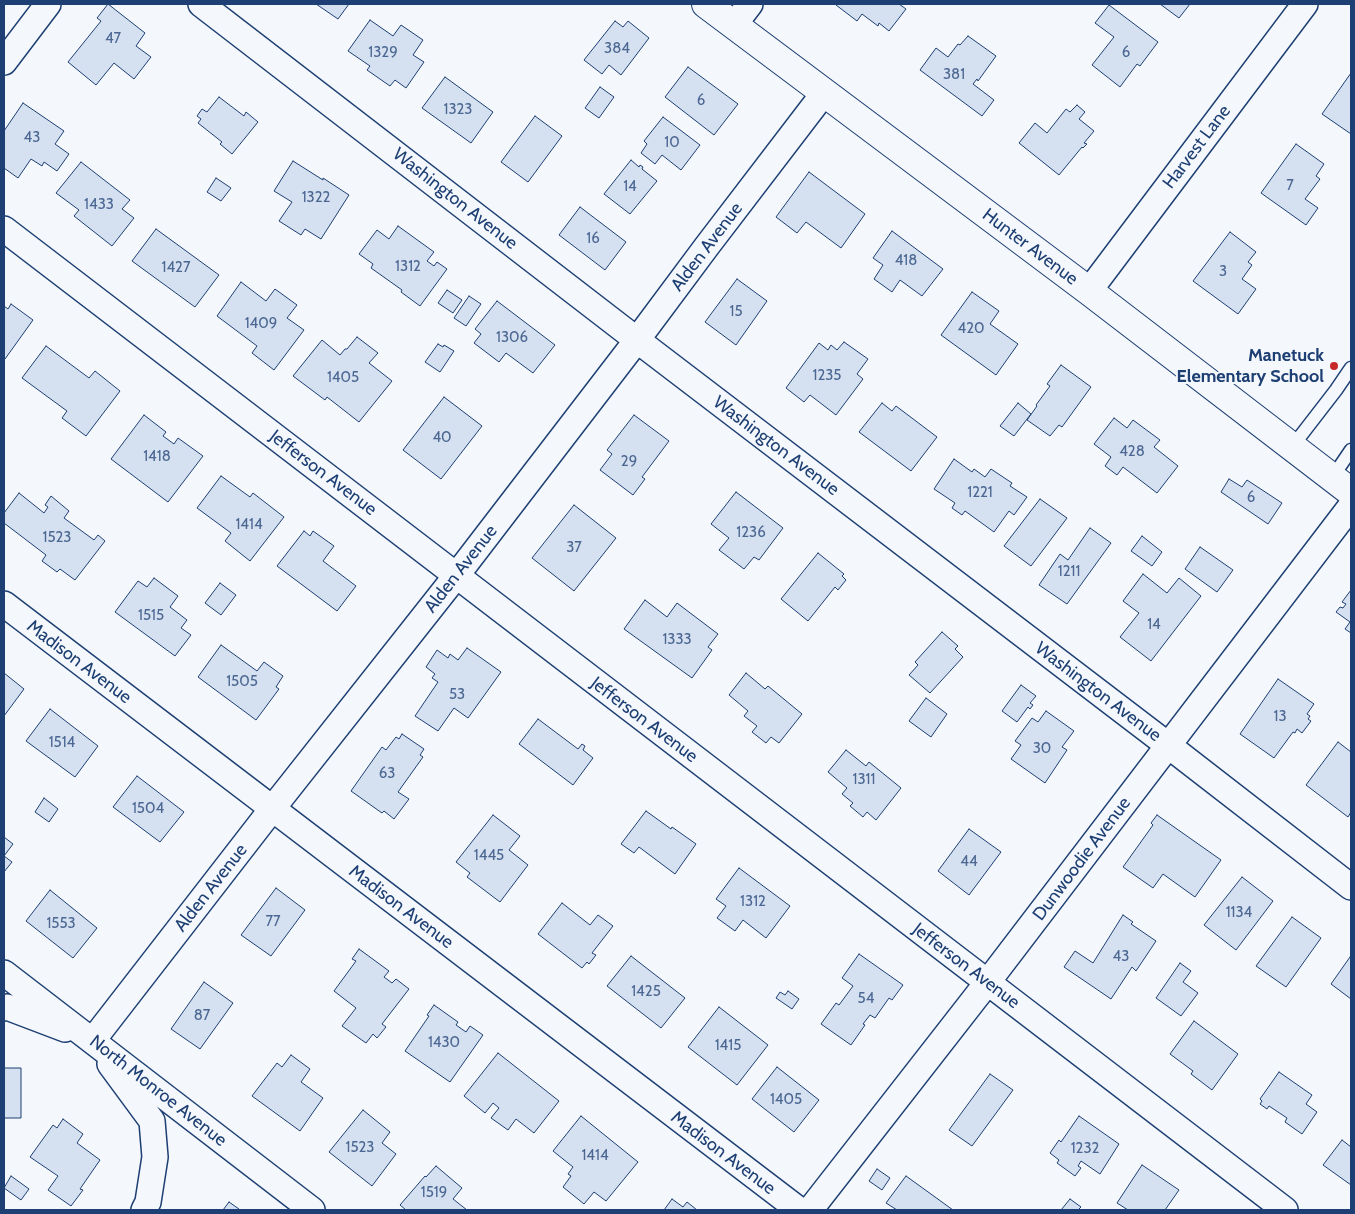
<!DOCTYPE html>
<html>
<head>
<meta charset="utf-8">
<style>
	body { margin:0 }
	#map { position:relative; width:1355px; height:1214px; overflow:hidden; background:#f4f7fb; font-family:Cabin,sans-serif }
	canvas { display:block }
	.frame { position:absolute; inset:0; border:5px solid #1d3f73; pointer-events:none }
</style>
</head>
<body>
<div id="map">
<canvas width="1355" height="1214"></canvas>
<div class="frame"></div>
</div>
<script>
const context = document.querySelector('canvas').getContext('2d');
context.lineJoin = 'round';
function paint(path, color) {
  context.fillStyle = color;
  context.fill(path, 'evenodd');
}
function toPath(rows) {
  const path = new Path2D();
  for (const r of rows) {
    path.moveTo(r[0], r[1]);
    for (let i = 2; i < r.length; i += 2) path.lineTo(r[i], r[i + 1]);
  }
  return path;
}
function trace(path, color, width, dash) {
  context.strokeStyle = color;
  context.lineWidth = width;
  context.lineCap = dash ? 'butt' : 'round';
  context.setLineDash(dash || []);
  context.stroke(path);
}
function write(font, color, halo, rows, align = 'center') {
  context.font = font + ' Cabin,sans-serif';
  context.lineWidth = 4;
  context.setLineDash([]);
  context.textBaseline = 'middle';
  context.strokeStyle = halo;
  context.fillStyle = color;
  for (const [text, x, y, turn = 0] of rows) {
    context.save();
    context.translate(x, y);
    context.rotate((+turn || 0) * Math.PI / 180);
    context.textAlign = isNaN(turn) ? turn : align;
    if (halo) context.strokeText(text, 0, 0);
    context.fillText(text, 0, 0);
    context.restore();
  }
}
const building = toPath([
	[108,4,145,33,136,46,151,57,134,79,114,63,96,85,68,62,101,21,97,18,108,4],
	[316,4,349,4,338,19,316,4],
	[837,4,899,4,906,9,889,31,879,23,878,26,862,14,857,21,836,5,837,4],
	[1160,4,1190,4,1179,18,1160,4],
	[1109,5,1158,42,1140,66,1137,64,1120,87,1092,65,1114,37,1095,23,1109,5],
	[370,20,393,36,401,25,423,40,413,55,424,62,406,88,395,80,390,86,367,70,370,66,348,51,370,20],
	[615,21,623,27,628,21,649,38,621,75,609,65,602,74,584,60,615,21],
	[968,36,996,56,978,81,977,79,973,84,994,100,982,116,920,70,936,48,948,57,958,44,960,45,968,36],
	[688,67,738,104,714,135,665,97,688,67],
	[1351,73,1351,134,1322,114,1351,73],
	[445,77,493,112,471,143,422,108,445,77],
	[600,87,614,97,599,118,585,108,600,87],
	[219,97,244,116,246,112,258,122,232,154,220,144,222,142,198,123,201,119,197,116,202,109,207,112,219,97],
	[23,103,64,131,55,144,69,154,57,171,44,162,42,166,31,159,18,178,4,168,4,131,23,103],
	[1077,105,1085,112,1079,119,1094,131,1084,143,1087,144,1083,148,1082,147,1059,175,1019,143,1035,123,1047,133,1066,109,1070,112,1077,105],
	[535,116,562,136,528,182,501,162,535,116],
	[663,117,700,145,681,170,662,155,655,164,641,153,647,144,644,141,663,117],
	[1296,144,1324,164,1316,176,1320,179,1305,199,1318,208,1306,225,1261,193,1296,144],
	[631,160,639,167,640,165,643,167,642,169,657,181,630,214,604,194,631,160],
	[293,161,323,180,323,178,349,195,321,239,305,229,301,235,279,221,292,202,274,191,293,161],
	[81,162,130,200,122,209,134,218,112,246,74,216,79,210,56,193,81,162],
	[809,172,865,214,841,248,806,222,797,233,776,217,809,172],
	[216,178,231,188,221,201,207,192,216,178],
	[580,207,626,242,605,270,559,235,580,207],
	[398,226,434,252,427,261,434,266,437,262,447,269,420,306,401,292,402,290,371,268,373,264,359,254,377,230,389,239,398,226],
	[156,229,219,275,195,307,132,261,156,229],
	[892,231,943,269,922,296,900,280,892,292,874,279,883,265,873,258,892,231],
	[1230,232,1256,252,1248,262,1252,265,1242,279,1256,289,1238,314,1193,281,1230,232],
	[737,279,767,301,736,345,705,322,737,279],
	[241,282,266,301,275,289,297,305,287,318,304,330,274,370,252,353,257,346,217,316,241,282],
	[447,290,462,300,453,313,438,303,447,290],
	[972,292,999,311,990,324,1018,344,996,375,941,335,972,292],
	[469,296,481,304,466,326,454,318,469,296],
	[497,301,555,345,533,373,506,353,499,362,474,343,481,334,475,329,497,301],
	[11,304,33,320,5,359,4,358,4,306,8,309,11,304],
	[357,337,378,353,369,363,392,381,359,422,327,397,325,400,293,376,322,340,340,355,345,349,347,349,357,337],
	[844,342,868,359,857,374,863,379,836,415,810,395,804,402,786,388,819,343,828,350,831,345,837,350,844,342],
	[438,344,443,347,444,345,454,351,440,372,425,362,438,344],
	[46,346,89,378,95,371,120,391,86,436,62,418,67,411,22,378,46,346],
	[1061,365,1091,387,1062,427,1059,425,1050,436,1027,420,1037,406,1036,405,1050,386,1047,384,1061,365],
	[444,397,482,426,441,479,403,450,444,397],
	[882,403,892,411,896,406,937,437,911,471,859,432,882,403],
	[1018,403,1031,414,1014,436,1000,426,1018,403],
	[144,415,166,432,163,436,174,444,178,438,203,456,168,502,111,459,144,415],
	[634,415,669,441,642,477,645,479,633,495,600,470,612,454,607,450,634,415],
	[1114,418,1127,428,1133,420,1160,440,1154,447,1178,466,1157,493,1123,467,1117,475,1105,466,1111,457,1094,444,1114,418],
	[954,459,972,472,974,469,985,477,991,469,1012,483,1010,486,1027,497,1014,515,1009,511,994,532,965,511,962,515,952,508,955,503,934,489,954,459],
	[221,476,250,497,253,493,284,517,250,561,225,541,231,533,197,508,221,476],
	[1229,479,1242,487,1247,480,1282,503,1268,524,1221,492,1229,479],
	[736,492,783,528,759,560,754,557,744,569,719,550,729,538,711,524,736,492],
	[19,493,44,513,48,507,45,505,51,496,69,511,64,518,94,540,98,535,105,541,75,580,60,569,57,572,42,561,46,555,4,523,4,513,19,493],
	[1040,499,1067,518,1031,566,1004,546,1040,499],
	[574,505,616,538,574,591,532,558,574,505],
	[1090,528,1111,543,1067,604,1039,585,1060,554,1068,560,1090,528],
	[304,531,310,536,313,531,334,546,323,561,356,586,337,611,277,566,304,531],
	[1142,536,1162,552,1152,566,1131,551,1142,536],
	[1200,547,1233,570,1217,592,1185,569,1200,547],
	[818,553,844,574,842,576,846,580,838,590,835,587,808,621,781,599,818,553],
	[1143,574,1167,593,1179,578,1201,596,1151,661,1120,637,1139,613,1123,601,1143,574],
	[154,578,178,596,170,607,187,620,181,628,191,635,175,656,115,612,138,581,147,587,154,578],
	[220,583,236,595,221,615,205,603,220,583],
	[1351,590,1351,633,1345,629,1350,622,1336,612,1340,607,1343,608,1346,604,1342,602,1351,590],
	[645,600,667,617,677,603,718,634,708,647,712,650,692,678,624,629,645,600],
	[942,632,958,646,955,649,963,657,930,693,909,675,918,665,915,662,942,632],
	[221,645,257,671,264,662,283,676,276,687,279,689,256,720,198,677,221,645],
	[467,648,501,672,468,718,454,708,438,731,415,716,438,682,432,678,435,674,426,667,437,650,448,658,450,654,458,660,467,648],
	[4,673,24,689,4,716,4,673],
	[746,673,765,689,768,686,802,714,779,743,771,737,766,743,752,732,757,726,744,716,748,711,729,695,746,673],
	[1278,679,1314,704,1307,714,1310,716,1308,719,1311,721,1302,733,1297,729,1295,733,1293,732,1274,758,1240,734,1278,679],
	[1021,685,1036,696,1030,703,1033,705,1030,709,1028,707,1017,722,1002,711,1021,685],
	[926,698,947,714,931,737,909,721,926,698],
	[50,709,98,746,75,777,26,741,50,709],
	[1046,711,1074,731,1062,747,1067,750,1045,783,1011,759,1021,745,1015,741,1032,718,1038,722,1046,711],
	[538,719,578,749,582,744,585,746,583,750,593,758,573,785,519,744,538,719],
	[402,734,424,749,420,755,423,757,398,792,409,799,394,819,384,811,382,813,351,791,382,747,386,750,396,737,399,739,402,734],
	[1338,742,1351,752,1351,812,1348,817,1306,785,1338,742],
	[846,750,866,766,869,762,901,788,876,820,867,812,863,817,850,806,853,803,842,794,847,788,828,772,846,750],
	[137,776,184,812,160,842,113,807,137,776],
	[44,798,58,809,49,822,35,812,44,798],
	[646,811,671,829,672,827,696,844,675,874,639,847,634,853,621,844,646,811],
	[493,815,520,836,509,850,528,865,500,902,467,877,470,873,456,862,493,815],
	[1157,815,1221,860,1195,897,1163,874,1153,888,1123,867,1153,825,1151,823,1157,815],
	[969,829,1001,852,969,895,938,871,969,829],
	[4,837,13,844,4,856,12,862,4,872,4,837],
	[739,868,790,906,766,938,743,920,735,931,717,918,726,906,716,899,739,868],
	[1242,877,1273,901,1236,950,1204,925,1242,877],
	[276,888,305,910,271,956,241,935,276,888],
	[50,890,97,928,73,958,26,921,50,890],
	[562,903,590,925,598,915,613,926,592,953,596,955,589,964,587,962,582,968,538,934,562,903],
	[1123,915,1133,922,1131,924,1156,941,1136,971,1132,967,1111,999,1064,967,1075,951,1093,963,1123,915],
	[1292,917,1321,938,1286,987,1256,966,1292,917],
	[359,949,389,971,384,977,392,983,396,979,409,989,382,1024,386,1027,377,1038,373,1034,366,1043,342,1026,356,1008,334,991,356,961,352,959,359,949],
	[859,954,903,985,892,1000,889,998,875,1018,870,1015,863,1024,865,1025,851,1045,821,1024,836,1003,839,1005,853,986,842,978,859,954],
	[631,956,685,998,661,1028,607,986,631,956],
	[1350,957,1351,957,1351,999,1331,984,1350,957],
	[1180,963,1191,971,1183,982,1198,993,1181,1016,1156,998,1180,963],
	[204,982,233,1003,200,1049,171,1029,204,982],
	[788,991,799,999,792,1009,776,998,780,992,785,995,788,991],
	[434,1005,458,1022,456,1025,466,1032,470,1026,483,1035,450,1082,405,1051,429,1016,427,1015,434,1005],
	[719,1007,768,1045,737,1085,688,1047,719,1007],
	[1194,1021,1238,1054,1212,1090,1191,1074,1193,1071,1170,1054,1194,1021],
	[498,1053,559,1101,534,1133,516,1119,508,1130,491,1118,499,1108,493,1103,485,1113,464,1096,498,1053],
	[291,1055,310,1069,301,1082,323,1098,300,1131,252,1096,277,1063,282,1067,291,1055],
	[777,1067,819,1100,794,1132,752,1099,777,1067],
	[4,1068,21,1068,21,1118,4,1118,4,1068],
	[1279,1072,1312,1095,1306,1104,1317,1112,1302,1134,1285,1122,1287,1118,1269,1106,1267,1109,1260,1104,1262,1101,1260,1099,1279,1072],
	[990,1074,1013,1090,972,1146,949,1130,990,1074],
	[363,1110,390,1132,382,1143,396,1154,372,1186,329,1152,363,1110],
	[581,1116,638,1162,606,1201,594,1192,584,1204,563,1187,571,1176,568,1174,573,1167,553,1151,581,1116],
	[1079,1116,1119,1144,1100,1174,1081,1161,1078,1166,1081,1168,1075,1176,1057,1163,1059,1160,1050,1153,1059,1140,1061,1142,1079,1116],
	[63,1119,83,1134,77,1143,100,1160,80,1189,83,1190,71,1206,48,1190,58,1176,30,1157,53,1125,57,1128,63,1119],
	[1342,1140,1351,1147,1351,1185,1323,1165,1342,1140],
	[1142,1165,1179,1190,1165,1210,1128,1210,1117,1203,1142,1165],
	[436,1166,462,1188,453,1199,467,1210,406,1210,400,1205,425,1176,426,1177,436,1166],
	[877,1169,890,1178,882,1190,869,1181,877,1169],
	[11,1176,29,1189,21,1200,4,1188,11,1176],
	[906,1176,953,1210,897,1210,886,1203,906,1176],
	[672,1199,683,1207,687,1202,697,1210,664,1210,672,1199],
	[1070,1199,1081,1207,1078,1210,1061,1210,1070,1199],
	[229,1202,239,1209,238,1210,223,1210,229,1202]
]);
paint(building, '#d5e0f0');
trace(building, '#1d3f73', 1);
const lane = toPath([
	[1292,447,1336,390,1351,368],
	[1332,478,1351,450]
]);
const street = toPath([
	[201,4,637,340,1169,746,1351,887],
	[734,25,750,4],
	[4,62,48,4],
	[4,229,1285,1210],
	[1089,291,1305,4],
	[4,604,799,1210],
	[4,973,312,1210],
	[4,1008,7,1007,65,1029],
	[93,1040,272,809,456,576,637,340,707,246,824,93],
	[110,1064,152,1121,155,1157,148,1202,144,1210],
	[810,1210,987,983,1351,506]
]);
const secondary = toPath([
	[706,4,1089,291,1351,492]
]);
trace(lane, '#1d3f73', 15);
trace(street, '#1d3f73', 28);
trace(secondary, '#1d3f73', 30);
trace(lane, '#f4f7fb', 12);
trace(street, '#f4f7fb', 25);
trace(secondary, '#f4f7fb', 28);
for (const [x, y, r, color] of [
	[1334,366,5,"#c62828"]
]) {
  const dot = new Path2D();
  dot.arc(x, y, r, 0, 2 * Math.PI);
  context.fillStyle = color;
  context.fill(dot);
  trace(dot, '#f4f7fb', 2);
}
write('15px', '#4b6792', null, [
	["47",113,39],
	["384",617,49],
	["1329",383,53],
	["6",1126,53],
	["381",954,75],
	["6",701,101],
	["1323",458,110],
	["43",32,138],
	["10",672,143],
	["7",1290,186],
	["14",630,187],
	["1322",316,198],
	["1433",99,205],
	["16",593,239],
	["418",906,261],
	["1312",408,267],
	["1427",176,268],
	["3",1223,272],
	["15",736,312],
	["1409",261,324],
	["420",971,329],
	["1306",512,338],
	["1235",827,376],
	["1405",343,378],
	["40",442,438],
	["428",1132,452],
	["1418",157,457],
	["29",629,462],
	["1221",980,493],
	["6",1251,498],
	["1414",249,525],
	["1236",751,533],
	["1523",57,538],
	["37",574,548],
	["1211",1069,572],
	["1515",151,616],
	["14",1154,625],
	["1333",677,640],
	["1505",242,682],
	["53",457,695],
	["13",1280,717],
	["1514",62,743],
	["30",1042,749],
	["63",387,774],
	["1311",864,780],
	["1504",148,809],
	["1445",489,856],
	["44",969,862],
	["1312",753,902],
	["1134",1239,913],
	["77",273,922],
	["1553",61,924],
	["43",1121,957],
	["1425",646,992],
	["54",866,999],
	["87",202,1016],
	["1430",444,1043],
	["1415",728,1046],
	["1405",786,1100],
	["1523",360,1148],
	["1232",1085,1149],
	["1414",595,1156],
	["1519",434,1193]
]);
write('18px', '#1d3f73', '#f4f7fb', [
	["Harvest Lane",1197,147,-53],
	["Washington Avenue",455,199,38],
	["Alden Avenue",707,247,-53],
	["Hunter Avenue",1030,247,37],
	["Washington Avenue",776,446,37],
	["Jefferson Avenue",323,473,37],
	["Alden Avenue",461,569,-52],
	["Madison Avenue",79,662,37],
	["Washington Avenue",1098,692,37],
	["Jefferson Avenue",644,720,37],
	["Dunwoodie Avenue",1082,859,-53],
	["Alden Avenue",211,888,-52],
	["Madison Avenue",401,907,37],
	["Jefferson Avenue",966,966,37],
	["North Monroe Avenue",158,1091,38],
	["Madison Avenue",723,1153,37]
]);
write('bold 18px', '#1d3f73', '#f4f7fb', [
	["Manetuck",1324,356],
	["Elementary School",1324,377]
], 'right');
</script>
</body>
</html>
